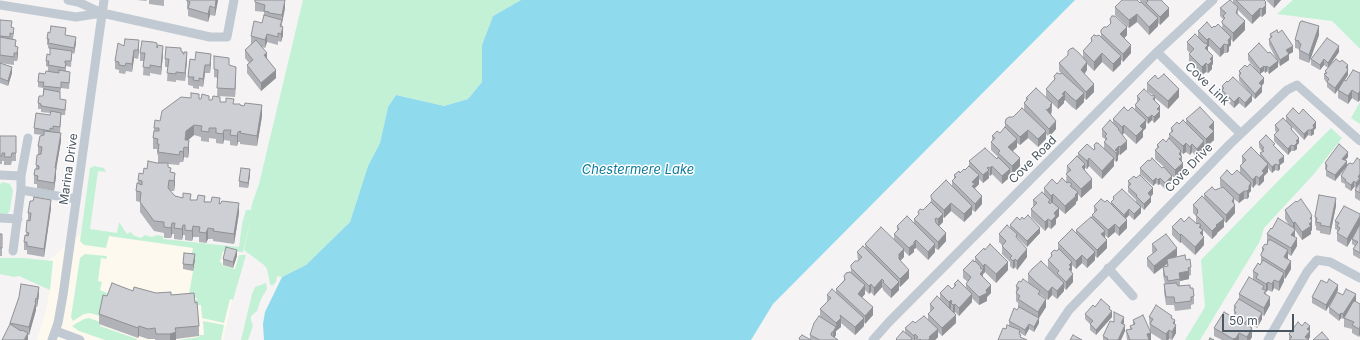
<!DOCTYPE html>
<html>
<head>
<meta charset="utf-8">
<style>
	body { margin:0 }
	#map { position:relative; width:1360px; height:340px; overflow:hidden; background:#f5f3f3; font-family:Inter,sans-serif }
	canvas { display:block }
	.scale { position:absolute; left:1222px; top:314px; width:72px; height:18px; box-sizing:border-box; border:2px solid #4a5661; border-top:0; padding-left:5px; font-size:12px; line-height:14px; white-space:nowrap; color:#4a5661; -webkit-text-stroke:3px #fff; paint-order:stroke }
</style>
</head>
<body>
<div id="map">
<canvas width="1360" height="340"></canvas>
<div class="scale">50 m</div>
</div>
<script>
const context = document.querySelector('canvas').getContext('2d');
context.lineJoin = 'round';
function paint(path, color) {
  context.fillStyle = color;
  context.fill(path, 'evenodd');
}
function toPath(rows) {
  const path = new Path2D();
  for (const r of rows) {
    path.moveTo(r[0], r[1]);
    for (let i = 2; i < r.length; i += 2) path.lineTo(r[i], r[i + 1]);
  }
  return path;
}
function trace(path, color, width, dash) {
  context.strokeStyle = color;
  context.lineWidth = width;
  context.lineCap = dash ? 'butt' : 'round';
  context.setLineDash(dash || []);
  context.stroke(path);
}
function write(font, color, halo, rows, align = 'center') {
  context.font = font + ' Inter,sans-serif';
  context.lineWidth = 3;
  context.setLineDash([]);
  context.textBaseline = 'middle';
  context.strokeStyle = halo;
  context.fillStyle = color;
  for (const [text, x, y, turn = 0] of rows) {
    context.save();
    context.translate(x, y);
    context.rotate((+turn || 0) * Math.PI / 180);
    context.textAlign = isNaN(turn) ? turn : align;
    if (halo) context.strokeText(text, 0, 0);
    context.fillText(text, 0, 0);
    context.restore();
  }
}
paint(toPath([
	[82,233,243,254,223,340,37,340,45,314,50,290,48,276,49,260]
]), '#fdf9ef');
paint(toPath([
	[303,0,521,0,493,16,482,45,482,82,468,99,444,106,396,95,388,107,380,143,368,166,350,222,306,265,282,277,277,276,276,282,272,286,270,284,267,269,264,265,244,250,252,213,243,252,223,251,220,262,222,263,222,265,235,269,239,255,246,255,233,300,230,299,224,323,202,318,201,305,195,305,194,301,198,299,194,297,188,300,195,260,191,259,193,248,109,236,106,248,84,245,80,241,90,168,94,166,104,168,106,172,98,171,90,229,117,233,119,222,127,234,130,232,135,236,141,238,145,235,152,237,157,235,163,236,163,239,239,247,242,224,246,210,251,210,252,204,259,184],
	[1293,0,1360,0,1360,49,1332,21,1277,14],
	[1360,102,1360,124,1351,118],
	[1331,128,1342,138,1314,174,1264,228,1260,241,1200,340,1185,340,1205,307,1201,260,1285,174],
	[3,182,10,184,13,190,10,209,9,212,6,215,0,215,0,184],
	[85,254,107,256,106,259,101,258,98,281,102,282,100,290,107,293,108,296,103,317,90,313,84,314,73,321,71,317,80,258],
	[0,258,23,258,53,261,50,290,19,276,14,277,0,274],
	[266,283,267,289,261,299,257,311,251,316,251,320,253,326,248,340,241,340,252,294,255,287],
	[89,318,100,322,100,326,137,339,137,340,105,340,79,331,72,326,84,319],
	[203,321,224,325,221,340,179,340,199,337,199,335,204,335]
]), '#c3f1d5');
paint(toPath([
	[521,0,1075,0,773,304,751,340,264,340,263,324,265,312,282,277,306,265,350,222,368,166,380,143,388,107,396,95,444,106,468,99,482,82,482,45,493,16]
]), '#90daee');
trace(toPath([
	[68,0,78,2,102,13,210,37,227,37,234,0],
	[0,5,76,17,102,13],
	[1157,52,1240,133],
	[0,175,21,176],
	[21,190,76,199],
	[0,218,18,219],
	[13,251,21,190,21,176,28,138],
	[1108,268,1133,296],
	[56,331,80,340],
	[52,340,58,323,63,295,104,0],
	[873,340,889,322,1157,52,1213,0],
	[1049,340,1069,310,1230,144,1287,90,1297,85,1360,141],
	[1268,340,1307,272,1317,260,1330,262,1360,278]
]), '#c1cad2', 9);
paint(toPath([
	[137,0,147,0,146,1],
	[149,0,164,0,164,6,149,4],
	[218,0,215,16,210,15,208,22,188,16,188,10,187,9,187,1],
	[1139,0,1162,0,1169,16,1160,25,1158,23,1158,26,1149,35,1137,22,1129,28,1115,15,1115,7,1140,3,1141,2],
	[1233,0,1264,0,1266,10,1266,13,1262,17,1260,16,1252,24,1238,10,1238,14,1245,30,1233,42,1231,39,1231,45,1229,47,1229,51,1227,53,1224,53,1220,57,1209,46,1208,47,1208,51,1213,64,1212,65,1212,69,1208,73,1206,72,1202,75,1189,62,1189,54,1190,53,1187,50,1187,42,1198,37,1198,31,1212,28,1215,27,1222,28,1223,19,1220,16,1220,8,1233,3],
	[1266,0,1281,0,1274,8],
	[255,2,285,8,282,23,283,35,281,42,278,41,278,45,267,42,265,48,262,47,276,78,261,91,247,73,247,65,249,63,245,58,245,50,251,44,251,36,262,23,264,16,264,12,255,11],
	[1110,19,1127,35,1124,38,1131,53,1123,62,1121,60,1121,64,1113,72,1102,62,1094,71,1087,64,1087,70,1084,74,1094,92,1086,100,1084,98,1084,102,1076,110,1072,107,1065,100,1064,101,1064,103,1058,109,1052,103,1052,111,1051,115,1056,129,1049,137,1046,134,1046,139,1038,147,1028,138,1020,145,1017,143,1017,147,1013,151,1020,166,1012,175,1010,173,1010,177,1002,184,992,174,990,176,989,175,989,178,983,183,979,179,979,184,975,188,982,204,975,212,972,210,972,214,964,222,951,211,944,218,943,217,943,222,939,226,946,241,938,250,935,248,935,252,928,260,916,248,914,249,914,252,909,256,904,251,904,257,900,261,909,278,900,287,899,286,899,290,891,298,883,290,883,289,882,287,874,296,871,292,869,294,865,290,865,294,862,297,873,315,865,324,864,322,864,326,855,335,841,323,841,327,836,331,836,335,834,338,838,340,799,340,799,338,810,339,810,335,820,317,820,309,827,302,827,295,836,293,836,289,844,280,844,276,851,273,851,265,858,261,857,252,865,247,865,244,894,240,894,234,897,231,897,226,914,223,914,219,918,215,918,212,923,210,931,202,931,195,952,186,952,181,954,179,954,175,965,170,969,166,969,161,997,159,998,157,991,150,991,142,992,141,992,136,1000,133,1005,128,1005,123,1013,117,1024,110,1024,103,1026,100,1026,98,1046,97,1046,89,1054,80,1054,76,1061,73,1059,71,1059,63,1083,57,1083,51,1091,42,1091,38,1101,37,1101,30,1107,27,1110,24],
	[0,20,12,27,14,33,13,39,16,46,18,55,17,61,14,61,14,65,0,63],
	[1270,34,1293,52,1289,54,1289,60,1280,66,1278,62,1278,67,1269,74,1267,71,1265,73,1264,71,1260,74,1264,83,1262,86,1262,92,1255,99,1252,96,1252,101,1245,108,1239,103,1234,108,1222,96,1222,86,1247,90,1239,81,1239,71,1247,67,1258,72,1248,60,1248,54,1268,53,1277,61,1269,45,1269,39,1270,38],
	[1319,35,1309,63,1299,59,1299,49,1295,48,1295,40],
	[66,36,76,43,74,54,72,53,71,67,66,66,66,71,70,77,69,89,61,88,60,94,60,99,66,105,65,115,61,115,60,133,61,141,56,170,56,176,54,191,37,188,37,184,34,184,34,175,36,169,36,165,38,154,38,146,43,135,34,134,34,128,50,115,50,113,41,112,41,109,38,109,38,103,43,96,43,88,38,87,38,82,48,71,48,67,46,66,46,61,50,55,50,49,48,48,48,45,47,45,47,39],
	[124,46,139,48,138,59,134,58,132,72,126,71,125,74,119,73,119,70,115,69,115,61],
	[157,48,163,54,161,75,150,73,150,76,143,75,144,61,140,61,140,53],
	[181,51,183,54,184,54,187,60,185,81,176,80,176,82,167,81,168,67,165,67,165,59],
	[1339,52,1328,68,1348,69,1348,75,1345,80,1346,81,1360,73,1360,100,1358,102,1352,98,1348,104,1338,98,1338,90,1335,94,1327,87,1327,83,1324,79,1324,74,1325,73,1325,71,1328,68,1324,65,1320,70,1311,65,1311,59],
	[190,59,211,62,210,73,205,73,203,87,199,86,199,89,193,88,193,86,188,85,188,77],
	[0,63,12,73,8,86,0,83],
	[229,65,236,75,235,97,217,96,218,78,214,77,214,69],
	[1158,79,1179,97,1168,109,1155,98,1155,102,1160,106,1160,117,1154,123,1152,120,1148,124,1146,121,1146,128,1143,131,1143,137,1136,144,1124,133,1122,135,1127,149,1120,155,1119,154,1118,156,1118,160,1116,162,1114,160,1114,166,1102,179,1089,166,1087,169,1085,168,1085,171,1092,188,1081,198,1078,194,1078,200,1076,202,1076,204,1065,214,1059,209,1059,216,1056,219,1056,224,1051,229,1048,227,1045,231,1031,217,1031,209,1033,207,1033,200,1044,193,1044,188,1057,184,1066,183,1067,166,1078,157,1078,153,1094,150,1094,145,1104,148,1104,142,1105,141,1105,139,1102,137,1102,129,1113,123,1113,119,1128,111,1135,109,1135,105,1137,102,1137,96,1152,96,1153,95,1147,91,1147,83],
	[199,99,234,104,240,105,262,116,257,146,240,144,240,142,238,142,237,146,230,145,230,141,224,140,223,144,216,143,216,139,209,138,209,142,201,141,201,137,194,135,188,140,189,151,188,158,184,157,183,162,180,162,179,165,168,164,168,168,171,173,175,184,174,191,170,191,175,196,191,200,220,203,239,213,234,244,213,241,213,239,208,239,206,243,199,242,199,237,193,237,192,241,185,240,185,235,183,235,182,240,174,239,174,234,172,234,171,238,164,238,164,233,154,231,140,212,140,202,136,201,136,191,138,180,143,174,147,169,158,163,158,155,157,154,157,149,153,149,153,138,154,128,160,121],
	[1299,114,1316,128,1314,130,1314,134,1311,136,1308,135,1304,140,1292,127,1292,130,1299,143,1297,145,1297,149,1294,151,1291,151,1288,155,1274,141,1274,135,1277,133,1275,131,1275,125,1286,120,1286,116],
	[1186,119,1214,130,1213,131,1214,140,1206,147,1204,145,1204,149,1197,157,1192,152,1190,155,1186,152,1183,154,1181,152,1183,171,1175,178,1172,176,1172,181,1165,189,1160,184,1158,185,1156,183,1153,186,1140,174,1140,168,1150,161,1162,168,1164,167,1155,159,1155,150,1157,148,1157,145,1166,142,1169,139,1169,134,1171,132,1171,128,1179,124,1186,123],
	[0,136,16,136,16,161,12,161,11,165,4,165,4,161,2,161,2,164,0,164],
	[1259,142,1275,147,1284,162,1280,165,1280,169,1278,171,1275,170,1272,173,1268,168,1268,172,1264,176,1264,181,1259,186,1256,184,1253,188,1251,186,1251,191,1249,193,1249,197,1247,199,1244,199,1239,203,1234,199,1235,213,1226,223,1224,221,1224,227,1217,233,1217,234,1212,239,1201,228,1203,236,1204,245,1195,255,1181,242,1180,243,1172,235,1172,227,1196,223,1196,216,1193,213,1193,205,1204,199,1204,194,1222,188,1220,186,1220,178,1232,175,1240,172,1240,166,1242,164,1242,156,1260,156,1260,153,1262,152,1259,147],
	[1348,157,1345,160,1335,181,1326,176,1326,170,1325,169,1325,163],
	[1360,160,1360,201,1355,198,1355,190,1356,188,1354,187,1351,191,1345,187,1345,184,1341,182,1341,176,1353,164],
	[250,175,248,188,239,187,239,181],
	[1128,181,1153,194,1151,196,1151,202,1144,210,1141,207,1141,213,1134,220,1129,215,1125,219,1127,228,1119,236,1115,232,1108,238,1105,235,1107,248,1097,258,1095,256,1095,260,1087,268,1082,263,1076,269,1072,265,1072,270,1071,271,1073,282,1066,290,1064,288,1064,291,1057,299,1052,295,1048,300,1040,294,1046,307,1039,318,1039,323,1034,332,1029,329,1025,336,1020,333,998,340,1006,329,1009,326,1009,321,1019,308,1018,307,1018,303,1016,301,1016,286,1021,282,1030,284,1028,282,1028,274,1048,267,1048,260,1051,256,1051,253,1057,251,1058,249,1058,243,1076,233,1076,230,1092,218,1092,215,1094,213,1094,206,1105,202,1111,204,1111,202,1113,200,1113,197,1136,202,1136,200,1128,192],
	[1336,206,1330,235,1320,233,1320,231,1316,230,1316,226,1315,225,1315,216],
	[51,208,44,257,27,254,27,250,24,250,24,242,26,235,28,220,28,213],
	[1285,210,1312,221,1312,230,1311,231,1311,234,1302,240,1295,230,1295,237,1297,246,1291,256,1288,254,1288,258,1291,269,1285,279,1284,278,1284,281,1279,291,1274,288,1272,292,1268,290,1266,292,1266,295,1270,305,1264,316,1262,315,1262,319,1257,328,1252,325,1250,328,1252,337,1250,340,1222,340,1214,336,1214,328,1234,318,1234,306,1239,300,1239,294,1253,279,1253,271,1261,263,1261,254,1262,252,1262,248,1267,245,1267,234,1272,229,1289,225,1285,219],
	[1020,220,1040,233,1027,247,1017,237,1017,238,1027,257,1017,270,1015,267,1013,269,1010,266,1010,262,1002,254,1002,245,999,242,999,234,1010,228,1010,225],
	[1335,221,1360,224,1360,259,1353,255,1353,249,1355,246,1352,244,1352,239,1347,247,1337,241,1337,230,1335,229],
	[0,234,2,234,2,256,0,256],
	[1152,244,1177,256,1175,257,1186,260,1191,267,1191,275,1189,276,1189,279,1180,281,1180,286,1190,288,1194,296,1194,304,1191,305,1191,309,1175,311,1174,305,1166,305,1164,292,1164,284,1165,284,1163,275,1163,267,1167,266,1167,264,1154,274,1147,266,1147,258,1153,253,1152,252],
	[237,256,233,268,223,265,223,259],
	[975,257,1008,270,996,283,985,272,983,274,983,273,983,277,991,293,987,297,987,301,979,305,972,298,972,302,959,316,955,312,954,313,956,323,942,336,938,332,938,337,935,340,896,340,896,339,905,333,905,328,915,323,928,320,928,314,930,312,930,304,940,299,940,293,952,289,954,287,954,284,966,288,966,284,968,282,963,278,963,270,975,261],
	[195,260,193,271,183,269,183,264],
	[1338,290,1326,311,1312,303,1312,297],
	[133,291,171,295,195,303,199,326,199,336,176,339,176,340,155,340,155,339,148,339,139,336,138,338,99,324,99,314,107,296],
	[39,295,37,307,36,307,36,310,29,335,28,335,28,340,10,325,10,323],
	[1343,295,1356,300,1355,301,1360,304,1359,337,1352,333,1352,329,1344,327,1344,318,1347,313,1343,319,1341,318,1339,321,1329,313,1329,307],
	[1095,307,1110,309,1112,317,1096,335,1090,330,1090,324,1085,319,1085,314],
	[1149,317,1172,319,1175,325,1176,333,1172,340,1169,339,1168,340,1162,340,1151,333,1151,340,1127,340,1126,330,1130,329,1130,326,1133,325,1133,320,1150,331],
	[1124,323,1123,324,1125,331,1121,340,1103,340,1103,336],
	[1302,326,1310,326,1310,337,1308,339,1309,340,1289,340,1289,334]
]), '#b0b2b7');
paint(toPath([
	[216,0,218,0,215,16,215,8],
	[285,0,285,8,282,23,282,15],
	[1274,0,1281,0,1274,8],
	[1266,2,1266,13,1262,17,1262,9],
	[210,6,210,15,208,22,208,14],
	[1169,8,1169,16,1160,25,1160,17],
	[1260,8,1260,16,1252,24,1252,16],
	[1137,14,1137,22,1129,28,1129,20],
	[1158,18,1158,26,1149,35,1149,27],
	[1245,21,1245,30,1233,42,1233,33],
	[1319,26,1319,35,1309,63,1309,55],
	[283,27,283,35,281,42,281,34],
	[1127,27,1127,35,1120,43,1120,34],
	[267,34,267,42,265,48,265,40],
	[76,37,76,43,74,54,74,48],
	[1231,37,1231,45,1229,47,1229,51,1227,53,1227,45,1228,40],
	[1209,38,1209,46,1208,47,1208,54,1205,48,1207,46,1207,40],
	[139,40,139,48,138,59,138,50],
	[1224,44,1224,53,1220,57,1220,49],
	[1131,45,1131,53,1123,62,1123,54],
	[163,46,163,54,161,75,161,67],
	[1293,46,1293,52,1286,56,1286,50],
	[1339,46,1339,52,1328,68,1328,63],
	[18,47,18,55,17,61,17,53],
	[134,50,134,58,132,72,132,64],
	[187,52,187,60,185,81,185,73],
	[267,53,267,61,264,55],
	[1102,53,1102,62,1094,71,1094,62],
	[211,54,211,62,210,73,210,65],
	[1289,54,1289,60,1280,66,1280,60],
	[1121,56,1121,64,1113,72,1113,64],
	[1213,56,1213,64,1212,65,1212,69,1208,73,1208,65,1210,59],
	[1324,59,1324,65,1320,70,1320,65],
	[1278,61,1278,67,1269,74,1269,68],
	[1087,62,1087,70,1081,79,1081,70],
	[1206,63,1206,72,1202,75,1202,67],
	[205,65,205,73,203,87,203,79],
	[1348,65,1348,75,1335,94,1335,88,1346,67],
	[1264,66,1264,71,1260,74,1260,69],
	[1267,66,1267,71,1265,73,1265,67],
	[12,67,12,73,8,86,8,81],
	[236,67,236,75,235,97,235,89],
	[276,70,276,78,261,91,261,83],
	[1264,78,1264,83,1259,88,1259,83],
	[1094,84,1094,92,1086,100,1086,92],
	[1262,86,1262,92,1255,99,1255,94],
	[1179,89,1179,97,1168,109,1168,101],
	[1352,90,1352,98,1348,104,1348,96],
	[1065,91,1065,100,1064,101,1064,103,1058,109,1058,101],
	[1360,91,1360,100,1358,102,1358,94],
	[1084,93,1084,102,1076,110,1076,101],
	[1252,95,1252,101,1245,108,1245,103],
	[1155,96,1155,102,1153,99],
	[1239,97,1239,103,1234,108,1234,102],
	[1052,103,1051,114,1047,118,1047,110],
	[262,105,262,116,257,146,257,136],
	[1160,106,1160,117,1154,123,1154,117,1157,109],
	[1152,115,1152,120,1148,124,1148,118],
	[1146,120,1146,128,1143,131,1143,137,1136,144,1136,136,1140,126],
	[1056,121,1056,129,1049,137,1049,129],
	[1214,122,1214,130,1209,135,1209,127],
	[1316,122,1316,128,1314,130,1314,134,1311,136,1311,130,1313,125],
	[194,125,194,135,186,142,185,140,186,131],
	[1124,125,1124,133,1122,135,1122,127],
	[224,130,224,140,223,144,223,134],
	[1028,130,1028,138,1020,145,1020,137],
	[1308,130,1308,135,1304,140,1304,134],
	[1046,131,1046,139,1038,147,1038,139],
	[1214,131,1214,140,1206,147,1206,139],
	[238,132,238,142,237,146,237,136],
	[61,133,61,141,56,170,56,176,54,191,55,168],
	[1299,138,1299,143,1297,145,1297,149,1294,151,1294,146,1296,141],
	[1017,139,1017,147,1008,155,1008,147],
	[189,140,189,151,188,158,188,148],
	[1127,141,1127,149,1120,155,1120,147],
	[1204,141,1204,149,1197,157,1197,149],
	[1186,143,1186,152,1183,154,1183,146],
	[1192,144,1192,152,1190,155,1190,147],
	[1291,145,1291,151,1288,155,1288,149],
	[1119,146,1119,154,1118,156,1118,160,1116,162,1116,153,1115,150],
	[184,147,184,157,183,162,183,152],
	[1181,151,1182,164,1183,163,1183,171,1175,178,1175,170,1179,154],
	[1348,152,1348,157,1342,164,1342,159],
	[1284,156,1284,162,1280,165,1280,169,1278,171,1278,165,1279,160],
	[1020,158,1020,166,1012,175,1012,166],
	[1089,158,1089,166,1087,169,1087,161],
	[1114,158,1114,166,1102,179,1102,171],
	[1347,161,1347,166,1335,181,1335,175],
	[1085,164,1085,172,1082,167],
	[1268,164,1268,172,1264,176,1264,181,1259,186,1259,178,1262,171],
	[1275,164,1275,170,1272,173,1272,167],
	[992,166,992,174,990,176,990,168],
	[988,167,989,178,983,183,983,175],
	[250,169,250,175,248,188,248,183],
	[1010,169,1010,177,1002,184,1002,176],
	[175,173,175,184,174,191,174,181],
	[1360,174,1360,183,1356,188,1356,183,1358,177],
	[979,175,979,184,975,188,975,192,972,194,972,182],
	[1172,176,1172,181,1165,189,1165,183],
	[1256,176,1256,184,1253,188,1253,180],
	[1156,178,1156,183,1153,186,1153,181],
	[1160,178,1160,184,1158,185,1158,180],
	[1092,179,1092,188,1081,198,1081,189],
	[1354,181,1354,187,1351,191,1351,185],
	[1251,183,1251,191,1249,193,1249,197,1247,199,1247,191,1249,186],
	[1153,188,1153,194,1148,199,1148,193],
	[1244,191,1244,199,1239,203,1239,195],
	[1078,192,1078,200,1076,202,1076,204,1065,214,1065,206],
	[1053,194,1053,202,1051,204,1051,196],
	[982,196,982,204,975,212,975,204],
	[1151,197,1151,202,1144,210,1144,204],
	[1234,198,1234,206,1235,205,1235,213,1226,223,1226,215,1232,201],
	[1336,198,1336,206,1330,235,1330,227],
	[51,200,51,208,44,257,44,249],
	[239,203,239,213,234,244,234,234],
	[951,203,951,211,944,218,944,210],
	[972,206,972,214,964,222,964,214],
	[1141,207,1141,213,1134,220,1134,214],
	[1059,208,1059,216,1056,219,1056,224,1051,229,1051,221,1054,213],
	[1129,209,1129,215,1124,221,1124,215],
	[943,214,943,222,938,227,938,219],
	[1312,216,1312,230,1311,231,1311,234,1302,240,1302,232,1310,218],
	[1360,216,1360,224,1347,247,1347,239],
	[1048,219,1048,227,1045,231,1045,222],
	[1224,219,1224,227,1217,233,1217,234,1212,239,1212,231,1216,225],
	[1127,220,1127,228,1119,236,1119,228],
	[1295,222,1295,238,1291,235,1293,231,1293,223],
	[172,223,172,234,171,238,171,228],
	[1115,224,1115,232,1108,238,1108,230],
	[183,225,183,235,182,240,182,229],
	[1201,225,1201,232,1203,230,1203,238,1204,237,1204,245,1195,255,1195,247,1199,227],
	[193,226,193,237,192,241,192,231],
	[208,228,208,239,206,243,206,233],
	[1040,228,1040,233,1027,247,1027,241],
	[1105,231,1105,239,1101,234],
	[946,233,946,241,938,250,938,242],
	[1181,234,1181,242,1180,243,1180,235],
	[1297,238,1297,246,1291,256,1291,248],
	[916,240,916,248,914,249,914,252,909,256,909,248],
	[1107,240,1107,248,1097,258,1097,250],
	[935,244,935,252,928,260,928,252],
	[1177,248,1177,256,1168,263,1167,259,1167,264,1154,274,1154,266],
	[904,249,904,257,899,262,899,254],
	[1027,249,1027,257,1017,270,1017,261],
	[237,250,237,256,233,268,233,262],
	[1288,250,1288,258,1284,265,1284,257],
	[1095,252,1095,260,1087,268,1087,260],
	[195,254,195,260,193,271,193,265],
	[1082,255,1082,263,1076,269,1076,261],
	[1015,259,1015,267,1013,269,1013,261],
	[1291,261,1291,269,1285,279,1285,271],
	[1008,262,1008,270,996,283,996,274],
	[1072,262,1072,270,1071,272,1069,277,1069,265],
	[985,264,985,272,983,274,983,266],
	[981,267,981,272,983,270,983,279,980,282,980,268],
	[909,270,909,278,900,287,900,279],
	[1189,271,1189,279,1180,281,1179,273],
	[1284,273,1284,281,1279,291,1279,282],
	[1073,274,1073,282,1066,290,1066,282],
	[882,279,882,287,874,296,874,288],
	[1274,280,1274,288,1272,292,1272,284],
	[899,282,899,290,891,298,891,290],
	[1268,282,1268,290,1266,292,1266,284],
	[1064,283,1064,291,1057,299,1057,291],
	[871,284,871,292,869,294,869,286],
	[865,285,865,294,858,302,858,294],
	[991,285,991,293,987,297,987,301,979,305,979,297],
	[1338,285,1338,290,1326,311,1326,305],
	[39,287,39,295,37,307,37,299],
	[1052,287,1052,295,1048,300,1048,292],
	[972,294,972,302,959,316,959,308],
	[1356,294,1356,300,1343,319,1343,314],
	[1270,297,1270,305,1264,316,1264,308],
	[36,298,36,310,29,335,29,327],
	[1046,299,1046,307,1039,318,1039,323,1034,332,1034,327,1038,319,1038,312],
	[951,300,951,308,949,310,949,302],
	[955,304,955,312,953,314,953,305],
	[873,307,873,315,865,324,865,316],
	[1112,311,1112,317,1096,335,1096,330],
	[1262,313,1262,319,1257,328,1257,322],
	[1341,313,1341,318,1339,321,1339,315],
	[956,315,956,323,942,336,942,328],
	[1124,317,1124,323,1121,329,1121,323],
	[841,318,841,327,836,331,836,323],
	[864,318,864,326,855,335,855,327],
	[1252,319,1252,325,1250,328,1250,322],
	[1175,320,1175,327,1176,325,1176,333,1172,340,1173,323],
	[1029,324,1029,329,1025,336,1025,330],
	[1125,325,1125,331,1121,340,1118,340],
	[139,326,139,336,138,338,138,328],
	[1310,326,1310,337,1308,340,1305,337,1307,329],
	[1360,326,1360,335,1359,337,1359,329],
	[836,327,836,335,833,340,833,332],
	[1252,328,1252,337,1250,340,1247,340,1247,337],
	[938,329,938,337,935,340,928,340,929,337],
	[1169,330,1169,339,1168,340,1166,340,1166,334],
	[176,332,176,340,170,340,170,334],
	[28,333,28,340,24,340],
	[1151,333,1151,340,1147,340,1147,334],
	[1239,333,1239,340,1233,340,1233,339],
	[915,334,915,340,914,340,914,336]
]), '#909195');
const building = toPath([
	[187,0,216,0,215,8,210,6,208,14,188,8,190,2,187,1,187,0],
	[255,0,285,0,282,15,269,13,269,12,264,11,265,5,255,2,255,0],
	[1122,0,1137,0,1140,3,1141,2,1158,18,1149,27,1137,14,1129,20,1115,7,1122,0],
	[1147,0,1161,0,1169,8,1160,17,1146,3,1148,1,1147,0],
	[1230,0,1238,7,1236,13,1245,21,1233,33,1222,23,1222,21,1225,18,1223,16,1226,13,1220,8,1230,0],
	[1236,0,1264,0,1266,2,1265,3,1266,5,1262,9,1260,8,1252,16,1236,0],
	[264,15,282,20,280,26,283,27,281,34,278,33,278,37,267,34,265,40,251,36,254,21,262,23,264,15],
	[1112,16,1115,16,1127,27,1120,34,1131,45,1123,54,1101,33,1101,30,1104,27,1107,27,1111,23,1110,19,1112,16],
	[0,20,12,21,11,27,14,28,13,34,10,33,10,37,0,36,0,20],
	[1302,21,1319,26,1309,55,1299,50,1301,44,1299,43,1299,41,1295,40,1300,22,1302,21],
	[1207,22,1212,28,1214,26,1215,27,1218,24,1231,37,1228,40,1229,43,1227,45,1224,44,1220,49,1209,38,1207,40,1198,31,1207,22],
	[51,26,66,28,65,35,76,37,74,48,48,43,49,39,47,39,48,32,50,33,51,26],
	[1277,30,1278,33,1282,30,1293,46,1286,50,1289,54,1280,60,1269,39,1272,37,1270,34,1277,30],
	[1195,34,1204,43,1205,43,1208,45,1205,48,1213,56,1210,59,1212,61,1208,65,1206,63,1202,67,1189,54,1194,49,1187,42,1195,34],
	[1094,35,1097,36,1099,35,1121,56,1113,64,1102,53,1094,62,1083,51,1092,41,1091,38,1094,35],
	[0,37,16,40,15,46,18,47,17,53,14,53,14,57,0,55,0,37],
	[1327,38,1339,46,1328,63,1324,59,1320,65,1311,59,1327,38],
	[125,39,139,40,138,50,134,50,132,64,126,63,125,66,119,65,119,62,115,61,118,43,124,46,125,39],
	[256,40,267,53,264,55,276,70,261,83,247,65,253,60,245,50,256,40],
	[142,41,153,42,157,43,157,48,158,45,163,46,161,67,150,65,150,68,143,67,145,53,140,53,142,41],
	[1259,43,1268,53,1270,52,1278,61,1269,68,1267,66,1265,67,1264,66,1260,69,1248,54,1259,43],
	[166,47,181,48,181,51,183,52,183,54,184,54,184,52,187,52,185,73,176,72,176,74,167,73,169,59,165,59,166,47],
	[50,48,72,51,71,61,65,61,65,63,66,63,65,68,48,65,49,61,46,61,47,54,50,55,50,48],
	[1073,48,1078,52,1087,62,1081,70,1094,84,1086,92,1059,63,1068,55,1068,51,1070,49,1073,48],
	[196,52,211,54,210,65,205,65,203,79,199,78,199,81,193,80,194,77,188,77,190,59,195,60,196,52],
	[214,56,229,58,229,65,236,67,235,89,217,88,218,70,214,69,214,56],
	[1336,59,1340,62,1342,60,1348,65,1346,67,1348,70,1335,88,1327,82,1329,79,1324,74,1327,73,1325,71,1336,59],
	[0,63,12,67,8,81,0,78,0,63],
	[1250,64,1264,78,1259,83,1262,86,1255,94,1239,76,1241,73,1239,71,1245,65,1247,67,1250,64],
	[59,70,70,72,69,83,61,82,61,88,43,86,44,82,38,82,39,73,45,74,46,71,59,73,59,70],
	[1353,70,1360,73,1360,91,1358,94,1352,90,1348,96,1338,90,1344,80,1346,81,1353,70],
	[1057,73,1060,74,1062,73,1084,93,1076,101,1072,98,1065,91,1062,94,1064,95,1058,101,1046,89,1055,79,1054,76,1057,73],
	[1164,74,1179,89,1168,101,1147,83,1155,75,1158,79,1164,74],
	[1233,77,1252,95,1245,103,1239,97,1234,102,1222,90,1224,88,1222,86,1227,81,1228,82,1233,77],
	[1036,88,1052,103,1050,105,1051,106,1047,110,1046,109,1056,121,1049,129,1024,103,1028,99,1026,98,1036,88],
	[44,89,60,92,60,99,66,100,65,110,41,106,41,104,38,103,39,96,43,96,44,89],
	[1144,89,1152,96,1154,95,1155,96,1153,99,1160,106,1157,109,1160,111,1154,117,1152,115,1148,118,1135,105,1140,99,1137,96,1144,89],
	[191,93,199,94,199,99,201,99,202,94,209,96,209,100,212,100,213,96,220,97,220,102,226,102,226,98,234,99,233,104,240,104,240,105,244,106,245,103,262,105,257,136,240,133,241,131,238,132,237,136,230,135,231,130,224,130,223,134,216,133,216,128,209,128,209,132,201,131,202,126,194,125,186,131,185,140,189,140,188,148,184,147,183,152,180,151,179,155,158,152,159,144,157,144,158,139,153,138,154,131,159,131,159,128,154,128,155,120,160,121,162,111,181,97,191,98,191,93],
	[1124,107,1128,111,1132,107,1146,120,1140,126,1143,129,1136,136,1124,125,1122,127,1113,119,1124,107],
	[1200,107,1214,122,1209,127,1214,131,1206,139,1186,119,1200,107],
	[1022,108,1046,131,1038,139,1028,130,1020,137,1005,123,1006,119,1009,117,1013,117,1022,108],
	[1293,108,1299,114,1303,109,1316,122,1313,125,1314,128,1311,130,1308,130,1304,134,1286,116,1293,108],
	[51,111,61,113,60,127,53,126,53,129,50,128,50,131,34,128,36,113,50,115,51,111],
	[1283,118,1292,127,1291,129,1299,138,1296,141,1297,141,1297,143,1294,146,1291,145,1288,149,1274,135,1279,130,1275,125,1283,118],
	[1110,120,1119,129,1118,129,1127,141,1120,147,1119,146,1115,150,1118,152,1116,153,1104,142,1107,139,1105,136,1107,134,1102,129,1110,120],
	[1183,120,1204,141,1197,149,1192,144,1190,147,1186,143,1183,146,1169,134,1173,131,1171,128,1177,122,1179,124,1183,120],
	[1005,127,1017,139,1008,147,1020,158,1012,166,998,153,1000,151,991,142,995,138,992,136,997,131,1000,133,1005,127],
	[44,131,61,133,55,168,56,168,54,183,37,180,38,176,34,175,35,169,39,169,39,166,36,165,37,155,41,154,42,147,38,146,40,136,44,135,44,131],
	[1266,135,1275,144,1273,145,1284,156,1279,160,1280,164,1278,165,1275,164,1272,167,1260,153,1264,151,1262,149,1264,148,1259,142,1266,135],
	[0,136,16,136,16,153,12,153,11,157,4,157,5,153,2,153,2,156,0,156,0,136],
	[1169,138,1181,151,1179,154,1182,157,1179,159,1183,163,1175,170,1155,150,1159,147,1157,145,1163,139,1166,142,1169,138],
	[1096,143,1098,143,1114,158,1102,171,1089,158,1087,161,1078,153,1087,144,1094,150,1095,149,1094,145,1096,143],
	[1339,144,1348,152,1342,159,1347,161,1335,175,1326,170,1327,165,1325,163,1339,144],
	[1251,147,1268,164,1262,171,1264,173,1259,178,1256,176,1253,180,1240,166,1246,160,1242,156,1251,147],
	[985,148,997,159,998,157,1010,169,1002,176,992,166,990,168,988,167,987,168,989,170,983,175,969,161,985,148],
	[1077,156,1085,164,1082,167,1092,179,1081,189,1066,174,1071,170,1067,166,1077,156],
	[1152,158,1162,168,1164,167,1172,176,1165,183,1160,178,1158,180,1156,178,1153,181,1140,168,1148,160,1150,161,1152,158],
	[1357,158,1360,160,1360,174,1358,177,1360,178,1356,183,1354,181,1351,185,1345,181,1346,180,1341,176,1348,164,1350,163,1353,164,1357,158],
	[148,161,157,163,168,163,168,167,171,168,170,172,175,173,174,181,169,180,168,188,175,196,183,198,183,193,191,194,190,200,197,200,198,195,205,196,204,202,211,202,212,197,220,198,219,204,221,203,222,201,239,203,234,234,213,231,214,229,208,228,206,233,199,232,200,227,193,226,192,231,185,230,185,225,183,225,182,229,174,228,175,223,172,223,171,228,164,227,164,222,154,221,140,202,141,192,136,191,137,183,142,185,142,181,138,180,139,173,143,174,144,168,147,169,148,161],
	[969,166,979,175,972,182,975,184,972,186,982,196,975,204,952,181,956,177,954,175,959,171,960,173,964,169,965,170,969,166],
	[241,168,250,169,248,183,239,181,241,168],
	[1227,170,1232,175,1237,170,1251,183,1249,186,1249,189,1247,191,1244,191,1239,195,1220,178,1227,170],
	[1140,175,1153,188,1148,193,1151,197,1144,204,1136,196,1137,195,1128,187,1131,184,1128,181,1134,176,1136,178,1140,175],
	[1062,178,1067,183,1069,182,1072,184,1070,186,1078,192,1075,195,1076,196,1065,206,1053,194,1051,196,1044,188,1052,179,1057,184,1062,178],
	[946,180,972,206,964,214,951,203,944,210,931,198,931,195,946,180],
	[1360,182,1360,193,1355,190,1360,182],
	[1212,187,1215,190,1223,187,1234,198,1232,201,1235,205,1226,215,1204,194,1212,187],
	[1122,189,1141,207,1134,214,1129,209,1124,215,1111,202,1114,199,1113,197,1122,189],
	[1042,192,1050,200,1048,202,1050,204,1052,202,1059,208,1054,213,1056,216,1051,221,1048,219,1045,222,1031,209,1037,203,1033,200,1042,192],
	[1319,195,1336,198,1330,227,1320,225,1321,223,1316,222,1317,218,1315,217,1315,216,1319,195],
	[1202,196,1224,219,1216,225,1217,226,1212,231,1196,215,1198,212,1197,211,1198,210,1193,205,1202,196],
	[34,197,51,200,44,249,27,246,27,242,24,242,25,235,28,236,29,233,26,232,27,220,30,221,31,213,28,213,30,201,33,201,34,197],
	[1101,199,1105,202,1107,200,1127,220,1119,228,1115,224,1108,230,1092,215,1097,210,1094,206,1101,199],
	[1301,199,1310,212,1312,216,1310,218,1312,221,1309,224,1311,226,1302,232,1295,222,1293,223,1285,210,1296,201,1297,202,1301,199],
	[931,202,943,214,938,219,936,218,935,219,936,223,946,233,938,242,914,219,919,214,918,212,920,209,923,210,931,202],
	[1344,206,1360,214,1360,216,1347,239,1337,233,1340,228,1337,226,1339,223,1335,221,1344,206],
	[1028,215,1040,228,1027,241,1010,225,1017,217,1020,220,1022,217,1024,219,1028,215],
	[907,216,935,244,928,252,916,240,914,242,914,244,909,248,894,234,899,229,897,226,907,216],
	[1091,217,1105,231,1101,234,1107,240,1097,250,1076,230,1091,217],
	[1189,217,1197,224,1198,223,1201,225,1199,227,1203,230,1200,233,1204,237,1195,247,1181,234,1180,235,1172,227,1181,218,1184,222,1189,217],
	[1278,218,1294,228,1295,230,1291,235,1297,238,1291,248,1267,234,1271,228,1272,229,1278,218],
	[1360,224,1360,253,1353,249,1358,242,1352,239,1360,224],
	[1007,225,1017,234,1016,237,1027,249,1017,261,1015,259,1013,261,1010,258,1012,256,1002,246,1006,241,999,234,1007,225],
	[881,227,904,249,899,254,899,259,909,270,900,279,865,244,881,227],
	[1072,229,1095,252,1087,260,1082,255,1076,261,1058,243,1072,229],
	[0,234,2,234,2,248,0,248,0,234],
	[1166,234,1177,248,1154,266,1147,258,1157,250,1152,244,1166,234],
	[1268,240,1271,240,1288,250,1284,257,1291,261,1285,271,1261,256,1261,254,1264,249,1262,248,1265,244,1267,245,1268,240],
	[990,244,1008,262,996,274,985,264,983,266,975,257,984,248,985,250,990,244],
	[863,246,899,282,891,290,883,282,884,281,882,279,874,288,871,284,869,286,851,268,851,265,855,261,858,261,862,257,857,252,863,246],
	[226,247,237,250,233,262,223,259,226,247],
	[1059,249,1072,262,1069,265,1071,267,1069,269,1073,274,1066,282,1057,273,1059,271,1048,260,1052,256,1051,253,1054,250,1057,251,1059,249],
	[184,253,195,254,193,265,183,264,184,253],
	[1185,255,1186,260,1190,259,1191,267,1188,268,1189,271,1179,273,1180,279,1168,281,1167,276,1165,277,1163,267,1168,266,1167,259,1185,255],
	[973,260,974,262,975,261,981,267,980,268,983,270,980,274,991,285,986,290,987,293,979,297,966,284,971,277,963,270,973,260],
	[1263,260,1284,273,1279,282,1274,280,1272,284,1268,282,1266,284,1256,278,1258,274,1253,271,1258,263,1260,265,1263,260],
	[1041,261,1064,283,1057,291,1052,287,1048,292,1036,282,1028,274,1032,269,1041,261],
	[850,272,865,285,858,294,873,307,865,316,836,289,845,280,844,276,846,273,850,272],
	[1249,277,1264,286,1262,289,1266,290,1264,293,1270,297,1264,308,1239,294,1249,277],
	[1023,279,1040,291,1038,294,1046,299,1038,312,1018,299,1020,296,1016,293,1019,288,1016,286,1019,281,1021,282,1023,279],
	[1329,279,1338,285,1326,305,1312,297,1321,280,1327,283,1329,279],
	[958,280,972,294,959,308,955,304,953,305,951,303,952,302,951,300,949,302,940,293,948,285,952,289,956,285,954,284,958,280],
	[112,283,133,291,134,287,156,293,171,292,171,295,194,293,195,303,197,302,199,326,175,328,176,332,170,334,156,334,155,328,148,329,139,326,138,328,99,314,103,295,107,296,112,283],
	[1176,283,1178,286,1190,285,1190,288,1193,288,1194,296,1191,297,1191,301,1175,303,1174,297,1166,297,1164,284,1176,283],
	[21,284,39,287,37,299,36,298,35,302,36,302,29,327,10,323,19,297,21,284],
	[832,289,864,318,855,327,840,315,841,318,836,323,820,309,831,298,827,295,832,289],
	[1346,289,1356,294,1343,314,1341,313,1339,315,1329,307,1337,292,1343,295,1346,289],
	[937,296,956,315,942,328,928,314,934,308,930,304,937,296],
	[1101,299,1110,307,1109,309,1112,311,1096,330,1090,324,1093,321,1085,314,1093,305,1095,307,1101,299],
	[1239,299,1262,313,1257,322,1252,319,1250,322,1247,320,1245,323,1234,317,1236,313,1234,310,1236,307,1234,306,1239,299],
	[1355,301,1360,304,1360,326,1359,329,1352,325,1354,322,1344,318,1353,302,1355,301],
	[1156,305,1172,316,1171,318,1175,320,1173,323,1176,325,1172,332,1169,330,1166,334,1150,324,1153,319,1149,317,1156,305],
	[1019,307,1039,318,1034,327,1029,324,1025,330,1009,321,1014,308,1017,310,1019,307],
	[1114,312,1124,317,1121,323,1125,325,1118,340,1107,340,1108,339,1103,336,1110,321,1114,322,1114,312],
	[1224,312,1252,328,1247,337,1239,333,1236,338,1233,339,1214,328,1224,312],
	[1143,315,1151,333,1147,334,1149,340,1130,340,1126,330,1132,329,1130,326,1135,324,1133,320,1143,315],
	[819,316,836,327,833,332,832,332,831,335,838,340,820,340,810,335,814,323,819,316],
	[924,316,938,329,929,337,930,338,928,340,921,340,920,339,919,340,916,338,918,337,915,334,914,336,905,328,913,321,915,323,924,316],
	[1298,322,1302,326,1305,322,1310,326,1307,329,1310,331,1305,337,1309,340,1289,340,1292,337,1289,334,1298,322],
	[10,324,21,331,22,330,28,333,24,340,2,340,10,324],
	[1007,325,1020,330,1019,334,1021,335,1020,337,1027,340,998,340,1003,328,1006,329,1007,325],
	[903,331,912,338,911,340,897,340,896,339,903,331],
	[1322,332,1329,340,1313,340,1322,332],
	[802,335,811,340,800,340,799,338,802,335],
	[1073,335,1082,340,1070,340,1073,335],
	[1210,338,1214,340,1209,340,1210,338]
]);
paint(building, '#cdcfd5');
trace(building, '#909195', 1);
write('12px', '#4a5661', '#fff', [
	["Cove Link",1207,84,44],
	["Cove Road",1033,160,-45],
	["Cove Drive",1189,168,-46],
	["Marina Drive",69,169,-82]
]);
write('italic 13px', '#0c7c9b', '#fff', [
	["Chestermere Lake",638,170]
]);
</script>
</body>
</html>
